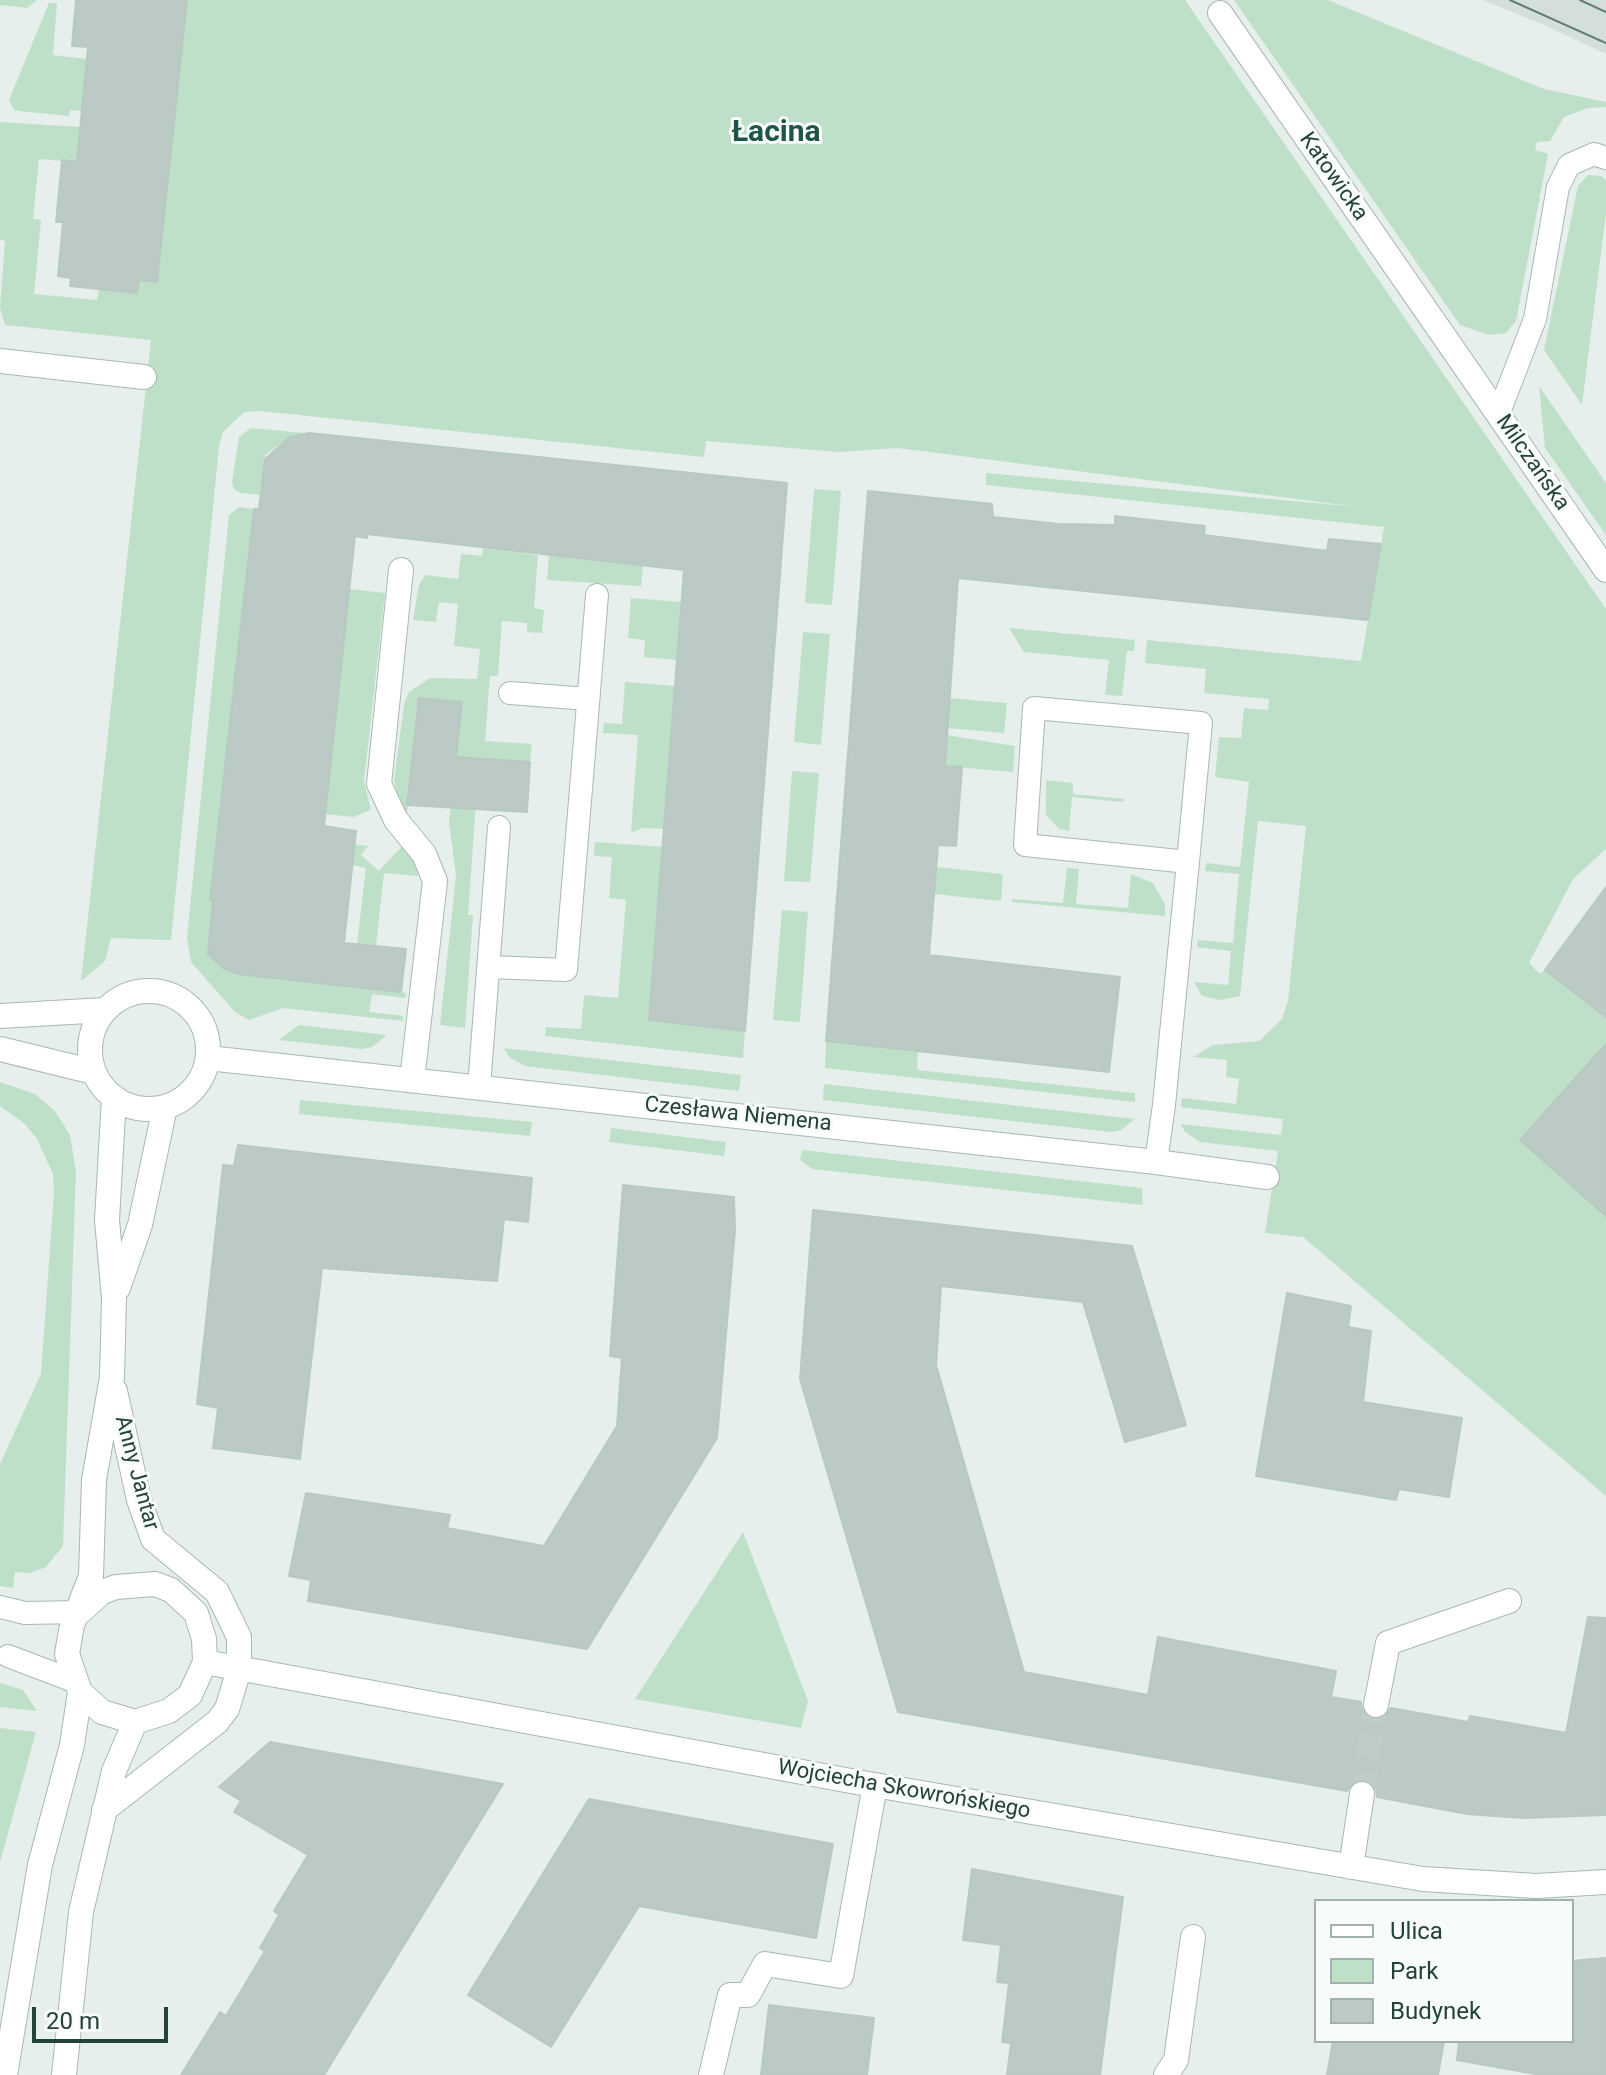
<!DOCTYPE html>
<html>
<head>
<meta charset="utf-8">
<style>
	body { margin:0 }
	#map { position:relative; width:1606px; height:2075px; overflow:hidden; background:#e6efeb; font-family:Roboto,sans-serif }
	canvas { display:block }
	.legend { position:absolute; left:1314px; top:1899px; width:260px; height:144px; box-sizing:border-box; background:#f7fbf9; border:2px solid #a3b1ad; margin:0; padding:10px 14px; list-style:none; font-size:24px; color:#24423a }
	.legend li { display:flex; align-items:center; gap:16px; height:40px }
	.legend b { width:40px; border:2px solid #a3b1ad }
	.scale { position:absolute; left:32px; top:2007px; width:136px; height:36px; box-sizing:border-box; border:4px solid #24423a; border-top:0; padding-left:10px; font-size:24px; line-height:28px; white-space:nowrap; color:#24423a; -webkit-text-stroke:6px #f7fbf9; paint-order:stroke }
</style>
</head>
<body>
<div id="map">
<canvas width="1606" height="2075"></canvas>
<ul class="legend">
<li><b style="height:10px;background:#fff"></b>Ulica</li>
<li><b style="height:22px;background:#bfe0c8"></b>Park</li>
<li><b style="height:22px;background:#bbcac4"></b>Budynek</li>
</ul>
<div class="scale">20 m</div>
</div>
<script>
const context = document.querySelector('canvas').getContext('2d');
context.lineJoin = 'round';
function paint(path, color) {
  context.fillStyle = color;
  context.fill(path, 'evenodd');
}
function toPath(rows) {
  const path = new Path2D();
  for (const r of rows) {
    if (r.length === 3) {
      path.moveTo(r[0] + r[2], r[1]);
      path.arc(r[0], r[1], r[2], 0, 2 * Math.PI);
      continue;
    }
    path.moveTo(r[0], r[1]);
    for (let i = 2; i < r.length; i += 2) path.lineTo(r[i], r[i + 1]);
  }
  return path;
}
function trace(path, color, width, dash) {
  context.strokeStyle = color;
  context.lineWidth = width;
  context.lineCap = dash ? 'butt' : 'round';
  context.setLineDash(dash || []);
  context.stroke(path);
}
function write(font, color, halo, rows, align = 'center') {
  context.font = font + ' Roboto,sans-serif';
  context.lineWidth = 6;
  context.setLineDash([]);
  context.textBaseline = 'middle';
  context.strokeStyle = halo;
  context.fillStyle = color;
  for (const [text, x, y, turn = 0] of rows) {
    context.save();
    context.translate(x, y);
    context.rotate((+turn || 0) * Math.PI / 180);
    context.textAlign = isNaN(turn) ? turn : align;
    if (halo) context.strokeText(text, 0, 0);
    context.fillText(text, 0, 0);
    context.restore();
  }
}
paint(toPath([
	[1483,0,1606,0,1606,54,1544,25]
]), '#d4dfda');
paint(toPath([
	[0,0,37,0,27,8,0,5],
	[187,0,1185,0,1606,609,1606,849,1573,879,1529,963,1540,974,1545,970,1606,1017,1606,1044,1521,1140,1606,1216,1606,1496,1303,1237,1265,1233,1278,1151,1200,1142,1185,1132,1181,1124,1281,1135,1283,1119,1181,1107,1182,1098,1236,1104,1239,1079,1226,1077,1227,1060,1193,1057,1213,1045,1259,1041,1282,1019,1288,1001,1306,826,1258,821,1240,996,1220,1000,1202,996,1194,982,1228,985,1231,951,1197,947,1198,940,1233,943,1239,874,1205,871,1206,863,1240,867,1249,782,1215,777,1219,737,1241,738,1244,708,1268,710,1269,699,1204,693,1206,669,1145,663,1147,640,1361,661,1384,527,986,485,986,473,1359,507,898,448,839,452,706,441,704,457,260,411,244,412,223,432,219,446,171,940,111,938,105,961,81,981,151,340,5,325,0,308,5,241,0,240,0,122,80,127,77,162,39,159,33,219,41,220,34,294,97,300,99,289,137,293,139,280,157,281],
	[1234,0,1328,0,1544,89,1606,102,1606,107,1588,108,1564,117,1550,141,1537,142,1535,150,1548,154,1516,321,1506,333,1489,335,1460,325],
	[49,3,57,3,53,55,87,59,82,111,70,110,69,116,19,111,14,110,9,100],
	[1588,175,1602,176,1606,181,1606,213,1582,405,1544,350,1578,186],
	[1539,386,1606,483,1606,535,1545,448],
	[251,428,315,434,290,437,265,455,261,495,241,493,234,489,232,482,239,437],
	[814,489,841,491,832,605,805,603],
	[239,507,254,509,210,901,213,901,210,936,216,938,217,962,238,974,352,987,366,868,352,865,340,843,368,846,361,855,379,871,402,846,414,858,418,876,384,873,376,946,385,947,380,990,406,993,405,998,372,994,369,1012,403,1016,403,1021,283,1008,249,1020,235,1012,191,962,187,938,229,515],
	[483,548,538,555,534,608,544,610,542,633,527,632,527,623,502,621,498,676,490,676,485,741,532,744,530,762,479,759,468,915,473,915,465,1028,440,1025,456,876,449,822,462,703,419,698,407,813,399,801,394,781,404,704,409,692,430,678,477,679,480,649,454,646,458,604,439,602,436,622,413,620,419,585,425,575,458,579,461,554,482,556],
	[549,555,643,565,641,586,547,580],
	[349,589,385,593,364,781,371,810,353,817,325,814],
	[631,598,681,602,677,660,644,657,645,640,628,638],
	[1009,628,1135,640,1134,651,1127,651,1122,696,1105,695,1109,660,1024,652],
	[803,632,830,634,821,745,794,742],
	[625,682,675,686,664,829,642,828,631,833,638,735,603,733,604,723,622,724],
	[949,698,1007,703,1004,733,947,728],
	[946,735,1015,746,1013,772,944,766],
	[792,771,819,773,810,882,784,881],
	[1046,780,1073,783,1073,794,1124,799,1123,802,1072,797,1069,831,1059,829,1046,815],
	[595,842,663,847,649,1020,745,1031,743,1058,545,1036,546,1027,581,1029,584,995,618,998,626,900,609,898,612,857,594,856],
	[936,867,1003,874,1001,901,934,894],
	[1067,868,1079,869,1076,904,1128,908,1131,874,1153,883,1165,904,1165,916,1012,902,1012,899,1063,903],
	[782,910,808,912,800,1022,773,1020],
	[299,1025,387,1035,372,1047,362,1049,279,1040],
	[826,1041,918,1052,917,1070,1135,1093,1135,1102,825,1068],
	[504,1048,741,1075,739,1091,525,1066,509,1057],
	[0,1082,35,1094,55,1111,70,1135,76,1172,63,1546,46,1567,30,1573,15,1572,13,1588,0,1586,0,1464,41,1374,54,1193,53,1174,37,1139,25,1124,0,1106],
	[824,1084,1135,1119,1121,1130,1111,1132,823,1100],
	[300,1100,532,1122,530,1136,299,1114],
	[611,1128,726,1142,724,1156,609,1142],
	[802,1150,1142,1188,1143,1205,812,1169,800,1160],
	[743,1532,808,1701,801,1728,635,1699],
	[0,1683,23,1690,37,1711,0,1707],
	[0,1728,36,1732,0,1862]
]), '#bfe0c8');
const building = toPath([
	[76,0,187,0,157,282,139,280,137,293,70,286,71,278,58,276,63,222,56,222,62,160,77,162,88,47,72,46,76,0],
	[309,433,787,483,745,1031,649,1020,684,570,367,534,367,538,355,536,324,826,356,831,344,943,406,949,401,992,238,974,223,968,208,954,213,901,210,901,254,509,259,509,265,459,290,437,309,433],
	[868,491,992,504,993,517,1059,524,1115,525,1115,516,1205,526,1204,535,1327,551,1329,539,1381,544,1368,620,958,578,945,766,962,767,956,846,938,845,929,955,1120,977,1109,1072,826,1041,868,491],
	[419,698,462,702,456,757,530,762,527,812,407,805,419,698],
	[1606,887,1606,1017,1545,970,1606,887],
	[1606,1044,1606,1216,1520,1140,1606,1044],
	[238,1145,532,1178,528,1222,504,1219,497,1281,322,1268,300,1459,213,1448,218,1408,197,1404,223,1165,234,1166,238,1145],
	[623,1185,734,1197,735,1230,717,1438,587,1649,308,1601,311,1580,289,1576,306,1493,450,1515,447,1528,544,1546,617,1426,622,1358,610,1356,623,1185],
	[813,1210,1132,1246,1186,1425,1125,1442,1083,1302,941,1286,936,1365,1024,1672,1148,1695,1158,1637,1336,1671,1331,1697,1361,1702,1362,1711,1372,1719,1382,1719,1391,1708,1468,1722,1470,1716,1566,1733,1588,1617,1606,1618,1606,1815,1524,1818,1467,1814,1377,1797,1376,1788,1365,1779,1356,1780,1347,1791,898,1712,800,1379,813,1210],
	[1287,1293,1351,1306,1348,1327,1371,1331,1363,1402,1462,1418,1449,1497,1399,1489,1396,1500,1256,1476,1287,1293],
	[270,1742,503,1784,324,2075,181,2075,220,2012,226,2016,265,1951,260,1948,279,1915,274,1911,308,1855,234,1812,241,1801,219,1787,270,1742],
	[589,1799,833,1844,816,1938,639,1906,551,2047,468,1995,589,1799],
	[972,1869,1123,1897,1100,2075,1007,2075,1011,2043,1002,2042,1009,1983,997,1982,1001,1945,963,1940,972,1869],
	[1606,1958,1606,2075,1541,2075,1457,2060,1459,2041,1572,2041,1572,1961,1606,1958],
	[769,2005,874,2018,867,2075,761,2075,769,2005],
	[1333,2041,1444,2041,1438,2075,1327,2075,1333,2041]
]);
paint(building, '#bbcac4');
trace(building, '#b8c9c2', 2);
trace(toPath([
	[1362,1794,1376,1705]
]), '#bfccc8', 24, [24, 12]);
const service = toPath([
	[1498,415,1535,319,1558,187,1569,165,1594,154,1606,158],
	[510,693,588,699],
	[489,967,566,970,597,595],
	[479,1087,499,827],
	[1156,1162,1164,1105,1172,1023,1188,862,1201,723,1034,708,1025,845,1188,862],
	[0,1607,25,1613,80,1612],
	[8,1656,74,1681]
]);
const minor = toPath([
	[1220,13,1606,570],
	[0,361,144,377],
	[401,570,379,784,396,820,424,854,435,881,412,1080],
	[149,1050,59],
	[0,1016,105,1010],
	[0,1049,94,1072],
	[208,1058,1156,1162,1267,1177],
	[118,1288,140,1225,165,1107],
	[80,1612,102,1592,116,1587,155,1584,171,1590,196,1613,204,1639,205,1662,190,1695,169,1711,135,1722,102,1712,80,1692,67,1654,72,1625,91,1576,94,1480,112,1377,114,1298,107,1220,114,1097],
	[205,1662,851,1781,1423,1879,1536,1886,1606,1882],
	[1376,1705,1388,1643,1509,1601],
	[104,1810,217,1722,227,1709,239,1670,239,1637,217,1592,153,1539,139,1500,115,1391],
	[1351,1867,1362,1794],
	[5,2075,40,1865,72,1745,80,1692],
	[64,2075,81,1912,114,1771,135,1722],
	[711,2075,730,1995,748,1995,765,1964,841,1976,875,1785],
	[1166,2075,1176,2060,1193,1937]
]);
trace(service, '#a8b8b2', 24);
trace(minor, '#a8b8b2', 26);
trace(service, '#fff', 22);
trace(minor, '#fff', 24);
trace(toPath([
	[1510,0,1606,43],
	[1580,0,1606,12]
]), '#5f7d75', 2);
write('22px', '#24423a', '#f7fbf9', [
	["Katowicka",1333,177,55],
	["Milczańska",1532,463,55],
	["Czesława Niemena",738,1115,6],
	["Anny Jantar",136,1473,75],
	["Wojciecha Skowrońskiego",904,1790,10]
]);
write('bold 30px', '#1f5548', '#f7fbf9', [
	["Łacina",776,133]
]);
</script>
</body>
</html>
